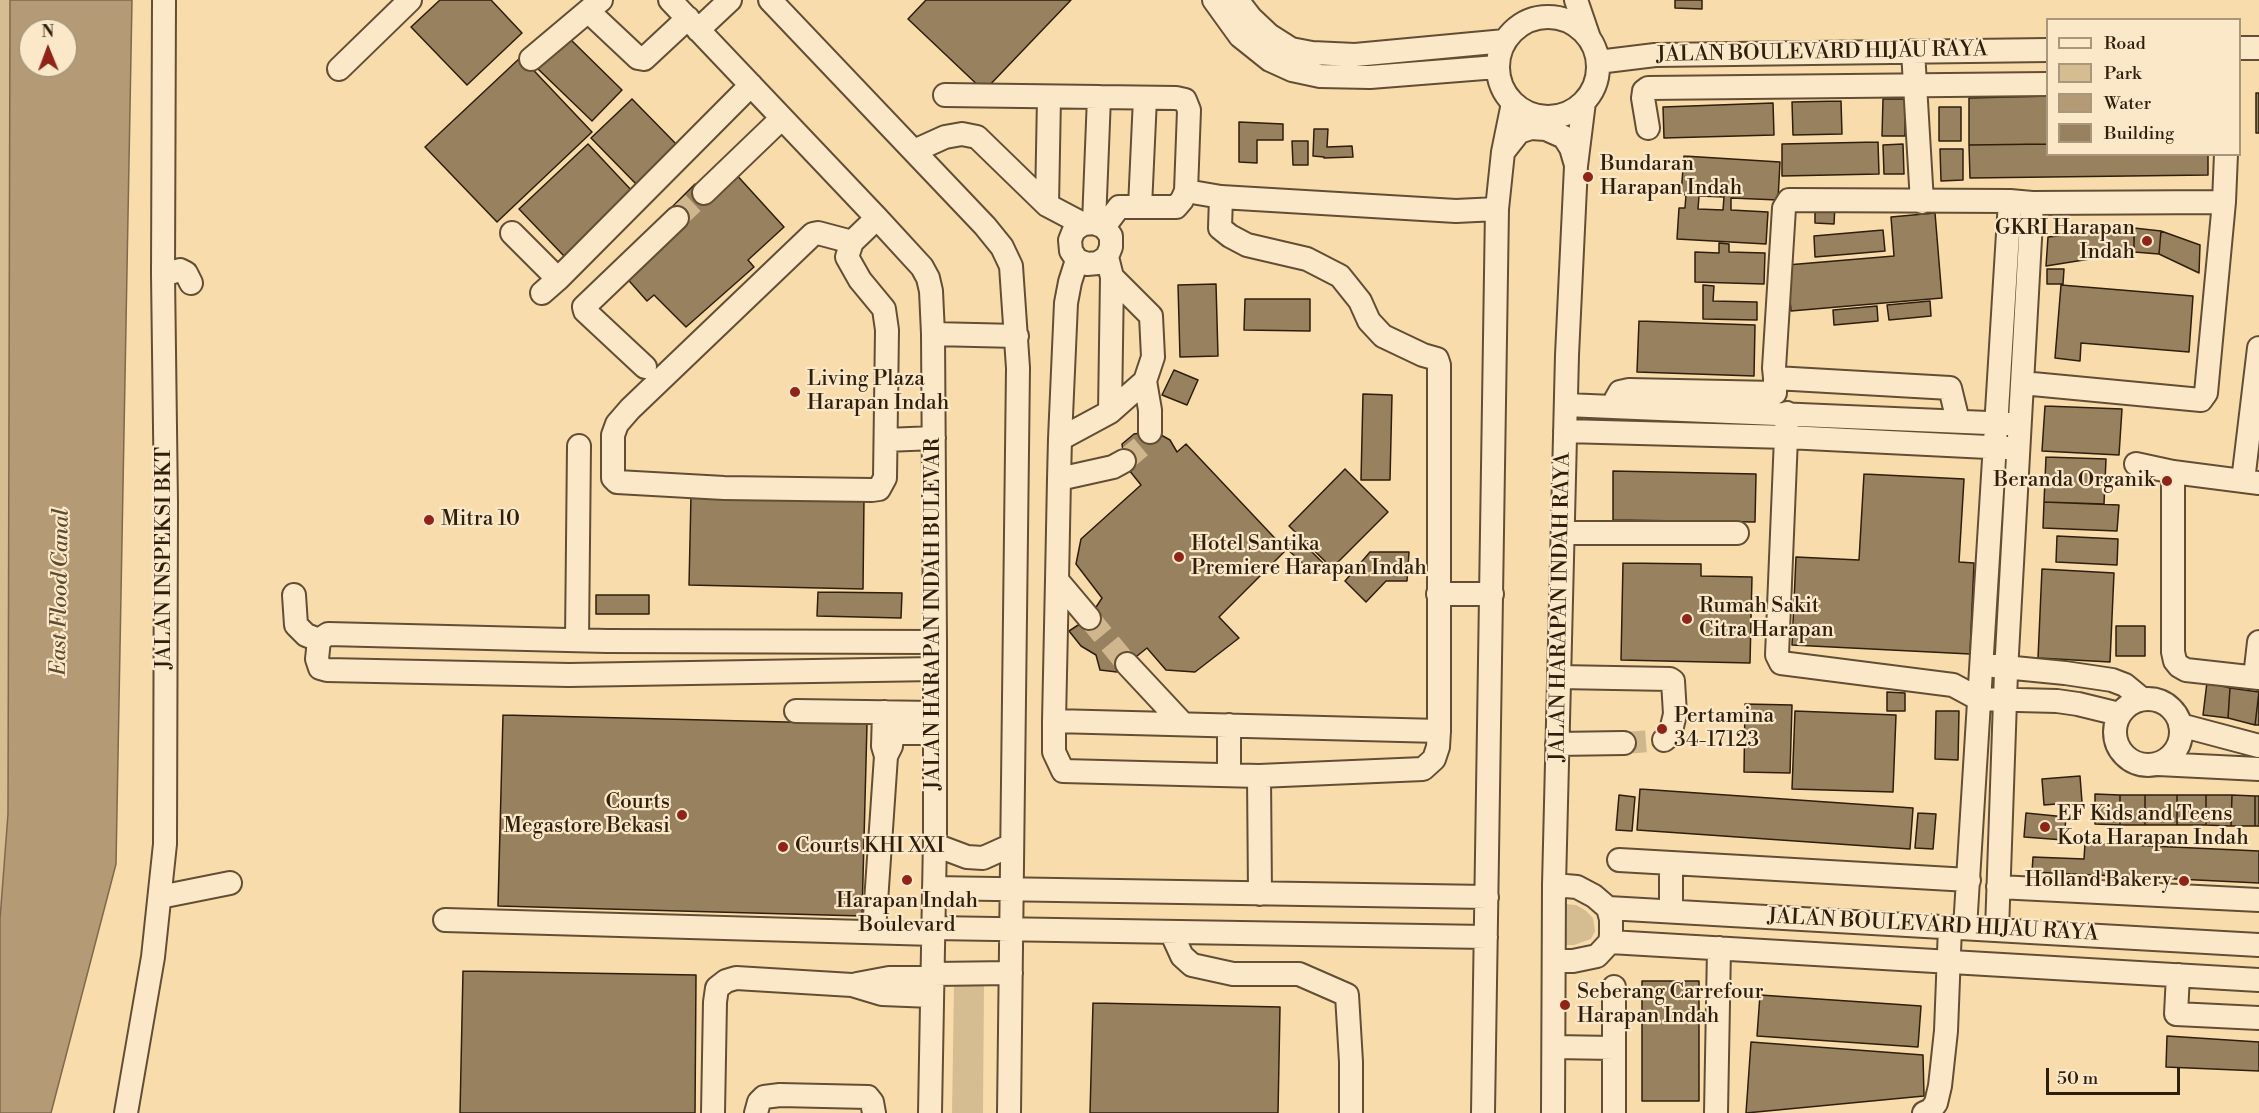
<!DOCTYPE html>
<html>
<head>
<meta charset="utf-8">
<style>
	body { margin:0 }
	#map { position:relative; width:2259px; height:1113px; overflow:hidden; background:#f9dcac; font-family:"Libre Bodoni",serif }
	canvas { display:block }
	.legend { position:absolute; left:2046px; top:18px; width:195px; height:138px; box-sizing:border-box; background:#fbe8c9; border:2px solid #a9977d; margin:0; padding:8px 10px; list-style:none; font-size:18px; color:#2e1e0c }
	.legend li { display:flex; align-items:center; gap:12px; height:30px }
	.legend b { width:30px; border:2px solid #a9977d }
	.north { position:absolute; left:18px; top:18px; width:60px; height:60px; box-sizing:border-box; background:#fbe8c9; border:2px solid #a9977d; border-radius:50%; rotate:359deg; font-size:16px; font-weight:700; line-height:24px; text-align:center; color:#2e1e0c }
	.north::after { content:''; display:block; margin:auto; width:21px; height:27px; background:#8f2418; clip-path:polygon(50% 0,100% 100%,50% 72%,0 100%) }
	.scale { position:absolute; left:2046px; top:1068px; width:134px; height:27px; box-sizing:border-box; border:3px solid #2e1e0c; border-top:0; padding-left:8px; font-size:18px; line-height:21px; white-space:nowrap; color:#2e1e0c; -webkit-text-stroke:4px #fbe8c9; paint-order:stroke }
</style>
</head>
<body>
<div id="map">
<canvas width="2259" height="1113"></canvas>
<ul class="legend">
<li><b style="height:8px;background:#fbe8c9"></b>Road</li>
<li><b style="height:16px;background:#d6bc91"></b>Park</li>
<li><b style="height:16px;background:#b49b76"></b>Water</li>
<li><b style="height:16px;background:#98815f"></b>Building</li>
</ul>
<div class="north">N</div>
<div class="scale">50 m</div>
</div>
<script>
const context = document.querySelector('canvas').getContext('2d');
context.lineJoin = 'round';
function paint(path, color) {
  context.fillStyle = color;
  context.fill(path, 'evenodd');
}
function toPath(rows) {
  const path = new Path2D();
  for (const r of rows) {
    if (r.length === 3) {
      path.moveTo(r[0] + r[2], r[1]);
      path.arc(r[0], r[1], r[2], 0, 2 * Math.PI);
      continue;
    }
    path.moveTo(r[0], r[1]);
    for (let i = 2; i < r.length; i += 2) path.lineTo(r[i], r[i + 1]);
  }
  return path;
}
function trace(path, color, width, dash) {
  context.strokeStyle = color;
  context.lineWidth = width;
  context.lineCap = dash ? 'butt' : 'round';
  context.setLineDash(dash || []);
  context.stroke(path);
}
function write(font, color, halo, rows, align = 'center') {
  context.font = font + ' "Libre Bodoni",serif';
  context.lineWidth = 4.5;
  context.setLineDash([]);
  context.textBaseline = 'middle';
  context.strokeStyle = halo;
  context.fillStyle = color;
  for (const [text, x, y, turn = 0] of rows) {
    context.save();
    context.translate(x, y);
    context.rotate((+turn || 0) * Math.PI / 180);
    context.textAlign = isNaN(turn) ? turn : align;
    if (halo) context.strokeText(text, 0, 0);
    context.fillText(text, 0, 0);
    context.restore();
  }
}
paint(toPath([
	[0,0,10,0,8,814,0,919],
	[1564,904,1576,905,1585,910,1593,918,1595,931,1591,939,1574,945,1564,945],
	[984,983,983,1113,952,1113,954,984]
]), '#d6bc91');
const water = toPath([
	[10,0,132,0,116,864,51,1113,0,1113,0,919,8,814,10,0],
	[30,30,66,30,66,66,30,66,30,30]
]);
paint(water, '#b49b76');
trace(water, '#7e694c', 1.5);
const building = toPath([
	[440,0,491,0,522,33,467,85,411,27,440,0],
	[926,0,1071,0,984,91,908,19,926,0],
	[1675,0,1702,0,1702,9,1675,8,1675,0],
	[569,38,622,90,592,121,538,69,569,38],
	[521,57,592,132,497,222,425,147,521,57],
	[2256,93,2259,93,2259,133,2256,133,2256,93],
	[2048,96,2048,144,1969,145,1969,98,2048,96],
	[632,99,680,148,639,187,591,138,632,99],
	[1883,99,1905,99,1905,136,1882,136,1883,99],
	[1841,101,1842,134,1793,135,1792,102,1841,101],
	[1773,103,1774,135,1664,138,1663,107,1773,103],
	[1939,107,1961,107,1961,141,1939,141,1939,107],
	[1239,122,1283,124,1283,140,1257,140,1257,163,1239,162,1239,122],
	[1314,129,1328,129,1327,147,1352,146,1353,157,1324,158,1324,157,1313,156,1314,129],
	[1292,141,1308,141,1308,165,1293,165,1292,141],
	[1878,142,1879,174,1782,176,1782,144,1878,142],
	[588,144,633,192,564,256,519,209,588,144],
	[1903,144,1904,174,1884,174,1883,145,1903,144],
	[2048,144,2048,154,2208,154,2208,175,1970,178,1969,145,2048,144],
	[1940,149,1963,149,1963,180,1941,181,1940,149],
	[1684,156,1780,162,1778,200,1731,198,1731,210,1768,212,1766,244,1677,239,1679,208,1685,208,1686,195,1681,194,1684,156],
	[1699,196,1724,197,1723,210,1698,209,1699,196],
	[733,171,784,227,748,260,754,267,686,327,654,295,647,301,623,274,679,220,669,210,695,184,707,195,733,171],
	[1815,204,1835,205,1834,224,1815,223,1815,204],
	[1935,213,1942,298,1791,311,1787,265,1894,256,1891,217,1935,213],
	[2134,228,2161,231,2159,254,2134,252,2134,228],
	[2134,228,2134,252,2046,266,2048,237,2134,228],
	[1883,230,1885,251,1815,257,1814,236,1883,230],
	[2161,231,2200,245,2199,273,2159,254,2161,231],
	[1719,243,1729,244,1729,252,1765,253,1764,284,1695,282,1695,252,1719,253,1719,243],
	[2047,269,2064,269,2063,284,2047,284,2047,269],
	[1216,284,1218,356,1180,357,1178,285,1216,284],
	[1703,285,1714,286,1713,301,1757,302,1757,320,1703,319,1703,285],
	[2061,285,2193,296,2189,352,2081,343,2080,361,2055,358,2061,285],
	[1245,299,1310,299,1310,331,1244,330,1245,299],
	[1930,301,1931,316,1889,320,1887,305,1930,301],
	[1877,306,1878,321,1834,325,1833,310,1877,306],
	[1639,321,1755,325,1754,376,1637,372,1639,321],
	[1174,370,1198,380,1187,405,1162,395,1174,370],
	[1363,394,1392,395,1390,480,1361,480,1363,394],
	[2045,406,2122,409,2119,455,2042,451,2045,406],
	[1154,431,1170,440,1177,452,1186,444,1286,550,1219,617,1239,638,1195,672,1166,670,1147,648,1117,672,1100,670,1096,655,1081,646,1069,631,1089,618,1102,598,1076,564,1081,539,1141,485,1125,465,1122,444,1134,434,1154,431],
	[2046,457,2106,459,2104,504,2044,502,2046,457],
	[1345,469,1388,512,1332,568,1289,526,1345,469],
	[1613,471,1756,474,1755,522,1613,520,1613,471],
	[1864,474,1964,479,1959,562,1974,563,1970,654,1792,645,1796,557,1859,560,1864,474],
	[691,495,864,498,863,589,689,585,691,495],
	[2044,502,2119,505,2117,531,2043,528,2044,502],
	[2057,536,2118,539,2117,565,2056,562,2057,536],
	[1297,537,1324,564,1314,574,1286,548,1297,537],
	[1370,552,1409,552,1407,581,1386,581,1366,602,1345,581,1370,552],
	[1623,563,1701,564,1701,576,1752,577,1750,663,1621,660,1623,563],
	[2042,569,2114,573,2110,662,2038,658,2042,569],
	[818,592,902,593,901,618,817,616,818,592],
	[596,595,649,595,649,614,596,614,596,595],
	[2116,626,2145,626,2145,656,2116,656,2116,626],
	[2207,682,2230,688,2228,718,2203,715,2207,682],
	[2230,688,2259,692,2255,725,2228,718,2230,688],
	[1887,692,1905,693,1905,711,1887,711,1887,692],
	[2259,692,2259,725,2255,725,2259,692],
	[1745,704,1792,705,1790,773,1744,772,1745,704],
	[1795,711,1896,715,1893,792,1792,789,1795,711],
	[1936,711,1959,711,1958,760,1935,759,1936,711],
	[503,715,867,724,862,916,498,906,503,715],
	[2080,776,2082,802,2044,805,2042,779,2080,776],
	[1640,789,1913,808,1910,849,1637,830,1640,789],
	[2095,794,2120,795,2120,825,2095,824,2095,794],
	[1619,795,1635,797,1632,831,1616,830,1619,795],
	[2120,795,2145,795,2145,825,2120,825,2120,795],
	[2145,795,2177,795,2177,825,2145,825,2145,795],
	[2177,795,2206,795,2206,825,2177,825,2177,795],
	[2206,795,2232,795,2231,826,2206,825,2206,795],
	[2232,795,2255,796,2255,826,2231,826,2232,795],
	[2255,796,2259,796,2259,826,2255,826,2255,796],
	[1918,813,1936,814,1933,849,1915,848,1918,813],
	[2026,813,2066,817,2064,840,2024,837,2026,813],
	[2085,843,2259,851,2259,883,2032,872,2033,857,2084,859,2085,843],
	[463,971,696,975,695,1113,460,1113,463,971],
	[1642,981,1699,981,1699,1101,1642,1101,1642,981],
	[1760,995,1921,1006,1918,1047,1757,1036,1760,995],
	[1093,1003,1280,1007,1278,1113,1090,1113,1093,1003],
	[2167,1036,2259,1042,2259,1071,2166,1067,2167,1036],
	[1751,1042,1923,1055,1924,1096,1746,1113,1751,1042]
]);
paint(building, '#98815f');
trace(building, '#2e1e0c', 1.5);
trace(toPath([
	[677,218,704,193],
	[1124,461,1142,446,1150,432],
	[1089,618,1127,664],
	[1624,743,1664,740]
]), '#d0b68c', 22, [22, 11]);
const minor = toPath([
	[670,0,877,218,922,267,928,278,931,291,933,334,935,642,935,838,930,1113],
	[770,0,985,226,1002,247,1011,266,1018,368,1009,1113],
	[1214,0,1240,36,1270,60,1292,70,1320,76,1370,77,1497,67],
	[1237,0,1251,18,1269,35,1291,49,1312,53,1355,55,1505,41],
	[1576,0,1589,38],
	[588,11,638,58,644,59,688,18],
	[1548,67,50],
	[698,30,730,0],
	[2240,48,2259,48],
	[1913,51,1922,202],
	[531,59,601,0],
	[1598,62,1655,55,2048,50],
	[339,69,410,0],
	[945,95,1176,98,1185,100,1189,110,1186,191,1182,200,1176,207,1119,207,1104,227],
	[1648,128,1643,98,1644,91,1648,88,2048,84],
	[914,151,945,137,962,134,977,137,1047,205,1083,224,1094,223,1104,227,1111,236,1111,247,1107,257,1098,263,1087,264,1077,260,1071,251,1070,240,1074,230,1083,224],
	[1504,151,1519,132,1531,128,1546,129,1564,137,1571,148,1576,165],
	[1186,191,1221,197,1456,211,1497,209],
	[704,193,782,118],
	[1221,197,1220,228,1230,236,1247,245,1307,259,1340,276,1360,301,1369,321,1383,336,1423,355,1437,359,1439,365,1439,731],
	[1047,205,1049,97],
	[1140,207,1145,98],
	[1094,223,1099,97],
	[512,233,558,279],
	[852,242,818,233,813,234,630,409,617,424,613,435,613,478,617,482,724,488,872,490,879,489,885,478,887,330,884,309,860,280,847,257,852,242,877,218],
	[163,275,180,270,186,273,191,283],
	[542,293,558,279,751,85],
	[933,334,1017,336],
	[645,367,585,311,584,307,677,218],
	[1145,381,1150,410,1150,432],
	[2022,383,2201,400,2206,393,2224,202],
	[1566,405,2011,424],
	[1616,407,1616,399,1620,392,1629,390,1775,393,1775,378],
	[1110,412,1145,381,1153,357,1151,316,1112,277],
	[1787,413,1777,655,1781,663,1953,685,1979,699,2057,701,2078,704,2119,714],
	[1958,421,1950,388,1775,378,1774,368,1784,208,1789,200,2010,201,2032,203,2224,202,2226,154],
	[1565,431,1787,437,2008,448],
	[1060,439,1110,412,1112,277,1107,257],
	[886,440,934,438],
	[2136,464,2173,472,2259,483],
	[2173,472,2173,652,2175,661,2179,666,2186,670,2259,678],
	[1059,479,1113,467,1124,461],
	[2243,481,2259,348],
	[1563,533,1737,533],
	[1057,580,1089,618],
	[1438,594,1492,594],
	[294,595,296,625,306,635,319,640],
	[577,640,579,446],
	[1127,664,1183,724],
	[1994,666,2065,673,2112,680,2125,685,2142,699],
	[935,669,569,675,327,670,320,668,317,659,319,640,328,634,607,641,935,642],
	[1559,677,1670,679,1673,681,1675,714,1670,735,1664,740],
	[2255,677,2259,642],
	[2148,732,33],
	[796,711,934,713],
	[1054,721,1439,731,1438,747,1434,759,1423,769,1259,776,1063,771,1054,752,1054,721,1057,580,1059,479,1060,439,1066,303,1070,282,1077,260],
	[2180,725,2259,746],
	[1557,744,1624,743],
	[886,756,891,746,892,737,895,733,934,733],
	[2158,764,2259,769],
	[1229,775,1229,725],
	[1259,776,1260,894],
	[935,845,967,857,983,858,1012,845],
	[1619,860,1969,880],
	[1998,887,2259,900],
	[934,888,1487,897],
	[160,897,230,883],
	[1608,908,2259,945],
	[1671,911,1671,863],
	[445,920,934,934],
	[934,928,1486,937],
	[1965,928,2010,201],
	[1997,930,2006,672,2032,203],
	[874,931,886,756,883,746,884,712],
	[1171,932,1182,956,1192,965,1233,974,1299,974,1347,995,1351,1062,1351,1113],
	[1610,942,2259,980],
	[1554,961,1573,961,1597,956,1610,942,1611,935,1611,919,1608,908,1594,896,1577,887,1554,885],
	[933,974,1011,973],
	[2178,975,2176,1014,2259,1018],
	[857,984,889,978,933,978],
	[1554,1047,1614,1048],
	[126,1113,153,957,165,844,166,503,163,275,164,0],
	[713,1113,715,1002,717,988,726,981,736,978,852,985,882,994,932,996],
	[756,1113,759,1102,764,1097,780,1095,868,1097,872,1102,874,1113],
	[1483,1113,1497,209,1503,152,1513,103],
	[1553,1113,1554,885,1567,355,1576,166,1584,102],
	[1614,1113,1614,987],
	[1716,1113,1719,948],
	[1924,1113,1931,1110,1936,1103,1940,1086,1946,1031,1950,927]
]);
trace(minor, '#614e34', 26);
trace(minor, '#fbe8c9', 22);
for (const [x, y, r, color] of [
	[1588,177,6,"#8f2418"],
	[2147,241,6,"#8f2418"],
	[795,392,6,"#8f2418"],
	[2167,481,6,"#8f2418"],
	[429,520,6,"#8f2418"],
	[1179,557,6,"#8f2418"],
	[1687,619,6,"#8f2418"],
	[1662,729,6,"#8f2418"],
	[682,815,6,"#8f2418"],
	[2045,827,6,"#8f2418"],
	[783,847,6,"#8f2418"],
	[907,880,6,"#8f2418"],
	[2184,881,6,"#8f2418"],
	[1565,1005,6,"#8f2418"]
]) {
  const dot = new Path2D();
  dot.arc(x, y, r, 0, 2 * Math.PI);
  context.fillStyle = color;
  context.fill(dot);
  trace(dot, '#fbe8c9', 2);
}
write('21px', '#2e1e0c', '#fbe8c9', [
	["JALAN BOULEVARD HIJAU RAYA",1822,53,-1],
	["JALAN INSPEKSI BKT",165,558,-90],
	["JALAN HARAPAN INDAH RAYA",1561,607,-89],
	["JALAN HARAPAN INDAH BULEVAR",934,614,-90],
	["JALAN BOULEVARD HIJAU RAYA",1933,926,3]
]);
write('21px', '#2e1e0c', '#fbe8c9', [
	["Bundaran",1600,165],
	["Harapan Indah",1600,189],
	["GKRI Harapan",2135,229,"right"],
	["Indah",2135,253,"right"],
	["Living Plaza",807,380],
	["Harapan Indah",807,404],
	["Beranda Organik",2155,481,"right"],
	["Mitra 10",441,520],
	["Hotel Santika",1191,545],
	["Premiere Harapan Indah",1191,569],
	["Rumah Sakit",1699,607],
	["Citra Harapan",1699,631],
	["Pertamina",1674,717],
	["34-17123",1674,741],
	["Courts",670,803,"right"],
	["Megastore Bekasi",670,827,"right"],
	["EF Kids and Teens",2057,815],
	["Kota Harapan Indah",2057,839],
	["Courts KHI XXI",795,847],
	["Holland Bakery",2172,881,"right"],
	["Harapan Indah",907,902,"center"],
	["Boulevard",907,926,"center"],
	["Seberang Carrefour",1577,993],
	["Harapan Indah",1577,1017]
], 'left');
write('italic 22px', '#5d4a31', '#fbe8c9', [
	["East Flood Canal",61,592,-89]
]);
</script>
</body>
</html>
